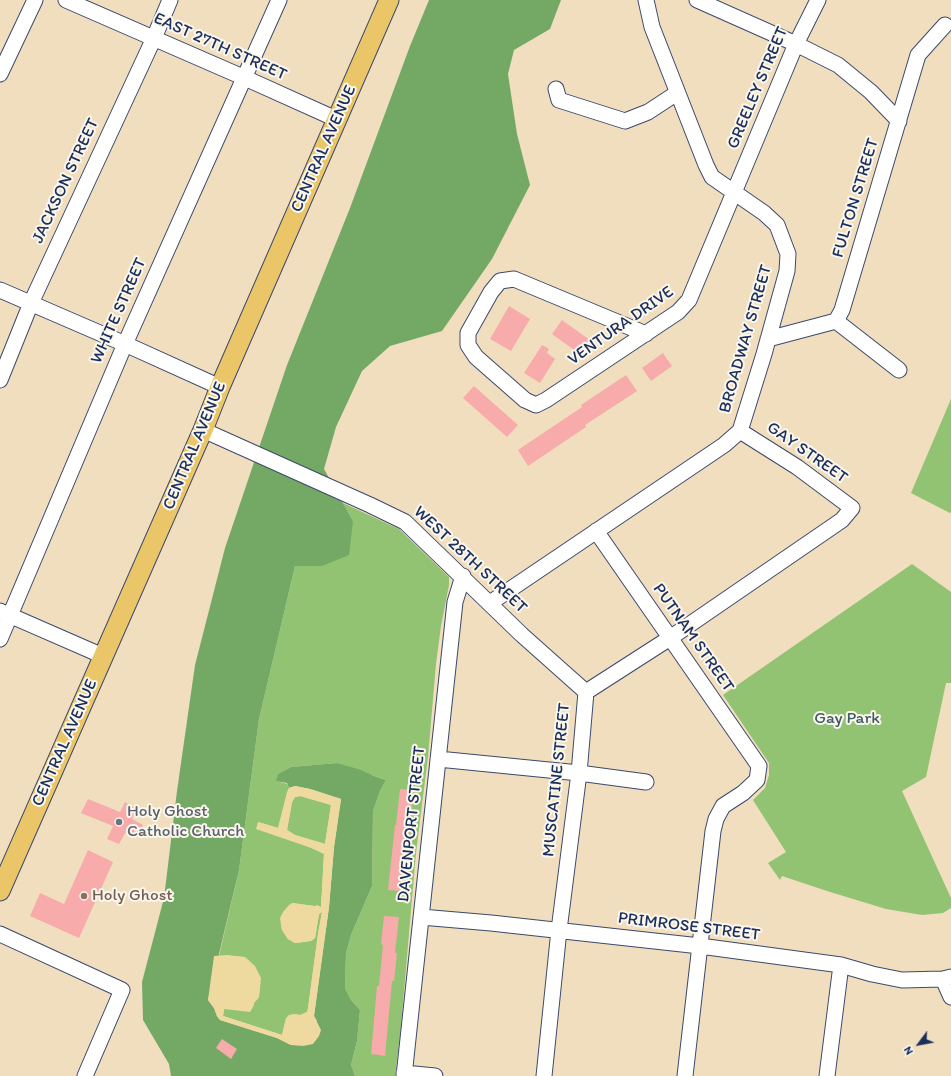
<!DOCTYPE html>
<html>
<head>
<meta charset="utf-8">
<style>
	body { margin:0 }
	#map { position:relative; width:951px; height:1076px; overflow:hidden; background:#f1debe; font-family:Itim,sans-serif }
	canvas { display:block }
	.north { position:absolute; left:899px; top:1024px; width:40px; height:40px; -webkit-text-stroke:3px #fbf7ec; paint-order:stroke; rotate:238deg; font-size:11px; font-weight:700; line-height:16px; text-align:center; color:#1b2f5e }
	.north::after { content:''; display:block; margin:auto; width:14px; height:18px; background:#1b2f5e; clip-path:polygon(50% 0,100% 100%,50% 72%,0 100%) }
</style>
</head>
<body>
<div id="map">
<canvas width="951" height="1076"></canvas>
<div class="north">N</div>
</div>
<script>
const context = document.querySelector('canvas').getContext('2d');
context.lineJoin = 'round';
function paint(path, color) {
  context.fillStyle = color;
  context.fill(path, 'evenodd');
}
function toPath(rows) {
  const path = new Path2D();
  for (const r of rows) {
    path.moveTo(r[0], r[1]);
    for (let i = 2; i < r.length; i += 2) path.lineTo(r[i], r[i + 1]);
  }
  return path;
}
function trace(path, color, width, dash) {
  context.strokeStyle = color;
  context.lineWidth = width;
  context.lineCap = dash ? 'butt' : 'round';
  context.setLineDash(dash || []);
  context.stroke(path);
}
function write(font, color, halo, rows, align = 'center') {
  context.font = font + ' Itim,sans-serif';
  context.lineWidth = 4;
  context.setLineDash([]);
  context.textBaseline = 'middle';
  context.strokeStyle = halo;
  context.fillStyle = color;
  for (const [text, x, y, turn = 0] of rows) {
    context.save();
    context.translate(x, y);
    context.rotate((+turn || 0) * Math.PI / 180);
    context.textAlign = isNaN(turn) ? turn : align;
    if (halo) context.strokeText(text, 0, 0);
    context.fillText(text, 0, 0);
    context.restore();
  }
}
paint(toPath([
	[951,399,951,512,950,513,911,493],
	[343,503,399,529,449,577,449,585,441,626,436,664,428,757,416,853,401,1026,395,1076,355,1076,351,1065,357,1041,360,1010,351,1000,345,988,346,953,351,935,372,886,373,811,380,791,386,780,337,763,291,767,278,774,277,781,287,784,289,788,278,828,258,822,324,854,321,907,292,903,281,925,282,930,288,939,295,943,311,941,315,938,319,914,322,912,318,934,308,1008,307,1012,303,1014,300,1015,294,1014,286,1019,282,1035,223,1016,224,1009,253,1007,254,1003,259,997,245,957,219,956,239,870,259,719,295,566,322,566,353,521],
	[912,564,951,592,951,683,946,683,926,777,902,791,951,898,951,908,943,913,922,915,886,909,827,891,782,876,780,880,768,863,786,852,753,800,765,788,769,775,769,763,723,695],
	[300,796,331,805,325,844,295,835,287,830,292,802,295,797]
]), '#91c373');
paint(toPath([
	[429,0,561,0,550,29,514,50,508,74,517,134,530,185,492,259,442,331,390,346,362,371,336,427,324,469,353,521,349,555,322,566,295,566,259,719,239,870,208,1000,214,1008,217,1016,220,1020,277,1038,291,1045,317,1021,314,1016,329,907,334,847,341,799,310,789,295,786,289,788,287,783,276,781,278,774,291,767,337,763,361,770,374,776,386,780,380,791,373,811,372,886,351,935,346,953,345,988,351,1000,360,1010,357,1041,351,1065,355,1076,171,1076,169,1064,143,1020,142,982,164,898,177,791,195,665,225,548,287,365,350,208,410,46]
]), '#74a965');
paint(toPath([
	[295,786,310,789,341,799,334,847,329,907,314,1016,321,1030,319,1036,313,1044,303,1046,291,1045,277,1038,220,1020,217,1016,214,1008,208,1000,214,956,227,955,245,957,255,966,261,978,260,989,259,997,254,1003,253,1007,250,1012,224,1009,223,1016,282,1035,286,1018,289,1015,294,1014,300,1015,307,1012,308,1008,318,934,322,912,319,914,315,938,311,941,304,942,295,943,288,939,282,930,281,925,280,918,283,912,289,905,292,903,315,906,317,905,321,907,324,854,320,851,256,829,258,822,278,828,287,792,289,788],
	[301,796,331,805,325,844,295,835,287,830,292,802,295,797]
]), '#eeda9e');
paint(toPath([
	[509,306,530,319,511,351,490,339],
	[562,320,594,343,584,357,552,334],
	[542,345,549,349,547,353,555,359,540,383,524,373],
	[663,353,672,366,651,381,642,368],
	[626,375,637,391,585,425,586,427,528,466,518,450,582,407,581,405],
	[474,386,518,425,507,437,463,398],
	[400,789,414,790,402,891,388,890,395,825,396,825],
	[88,799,120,812,125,802,137,809,132,819,143,825,137,838,125,833,119,844,107,839,113,826,81,813],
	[88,850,113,862,79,938,30,916,40,893,64,904],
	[384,916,399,917,395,953,397,953,394,981,392,981,385,1056,371,1054,377,986,379,986,383,945,381,944],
	[222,1039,237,1049,231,1059,216,1048]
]), '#f7abaa');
const minor = toPath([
	[66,0,245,78,336,119],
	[697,0,796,44,838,65,871,92,899,121],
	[0,74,35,0],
	[556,89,559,100,625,121,648,112,677,93],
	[0,290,125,344,220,387],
	[836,321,899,370],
	[646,334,514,279,500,281,491,292,468,333,468,345,476,357,525,400,536,405,546,400,678,312,689,300,796,44,818,0],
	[768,339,836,321,842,310,918,55,945,25],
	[0,380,31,303,154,38,170,0],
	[203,430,370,505,405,522,522,635,586,692],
	[596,531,759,766,757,780,743,793,723,806,716,819,713,831,685,1076],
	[490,603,724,445,740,431,764,354,787,271,788,254,777,225,764,213,712,177,706,165,652,27,646,0],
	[0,611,103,656],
	[0,639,125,344,279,0],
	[438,759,579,773,646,782],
	[421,917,491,923,700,946,841,965,872,974,902,980,943,979,951,977],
	[0,934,122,990,85,1076],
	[943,979,951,997],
	[404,1073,435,1076],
	[404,1076,455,602,463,576],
	[544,1076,559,930,579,773,586,692,670,638,842,520,852,508,797,467,740,431],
	[827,1076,841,965]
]);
const major = toPath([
	[0,891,203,430,220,387,389,0]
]);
trace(minor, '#3b496c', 17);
trace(major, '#3b496c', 21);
trace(minor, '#fff', 15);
trace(major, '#eac669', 19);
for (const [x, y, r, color] of [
	[119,822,4,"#6b7280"],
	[84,896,4,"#8d6e63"]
]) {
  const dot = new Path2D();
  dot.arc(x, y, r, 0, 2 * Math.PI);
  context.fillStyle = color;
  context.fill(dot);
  trace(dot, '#fbf7ec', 1.5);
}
write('17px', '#1b2f5e', '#fbf7ec', [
	["EAST 27TH STREET",220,47,24],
	["GREELEY STREET",758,88,-67],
	["CENTRAL AVENUE",324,149,-66],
	["JACKSON STREET",66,181,-65],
	["FULTON STREET",856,198,-73],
	["WHITE STREET",119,311,-66],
	["VENTURA DRIVE",621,326,-35],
	["BROADWAY STREET",746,339,-74],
	["CENTRAL AVENUE",195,446,-67],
	["GAY STREET",807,453,35],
	["WEST 28TH STREET",470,560,43],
	["PUTNAM STREET",693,638,55],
	["CENTRAL AVENUE",65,743,-66],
	["MUSCATINE STREET",557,780,-84],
	["DAVENPORT STREET",412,824,-84],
	["PRIMROSE STREET",689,927,7]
]);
write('17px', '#3e5b64', '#fbf7ec', [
	["Gay Park",847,719]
]);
write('17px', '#5b616d', '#fbf7ec', [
	["Holy Ghost",127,812],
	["Catholic Church",127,832]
], 'left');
write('17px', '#785e54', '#fbf7ec', [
	["Holy Ghost",92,896]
], 'left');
</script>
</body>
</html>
